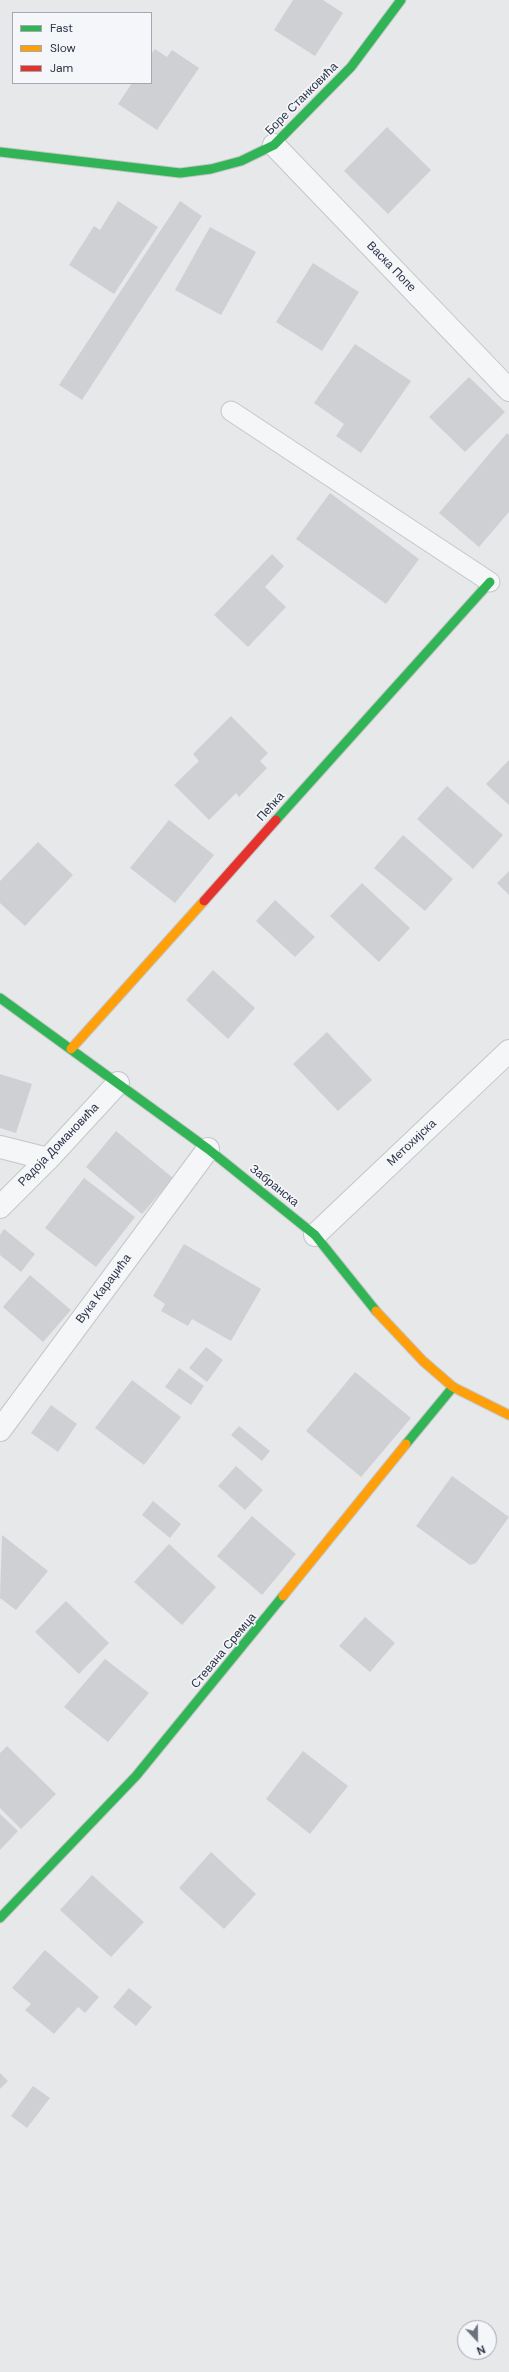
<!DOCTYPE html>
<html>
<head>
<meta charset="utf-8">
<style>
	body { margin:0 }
	#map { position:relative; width:509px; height:2372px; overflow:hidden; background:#e6e8ea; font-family:"DM Sans",sans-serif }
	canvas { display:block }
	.legend { position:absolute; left:12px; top:12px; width:140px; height:72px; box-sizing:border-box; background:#f4f6f9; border:1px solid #a4a8b1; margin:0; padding:5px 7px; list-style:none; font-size:12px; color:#2b3445 }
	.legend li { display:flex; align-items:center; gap:8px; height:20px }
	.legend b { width:20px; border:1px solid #a4a8b1 }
	.north { position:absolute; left:457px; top:2320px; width:40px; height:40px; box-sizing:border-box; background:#f4f6f9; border:1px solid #a4a8b1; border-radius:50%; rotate:158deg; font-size:11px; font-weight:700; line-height:16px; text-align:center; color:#2b3445 }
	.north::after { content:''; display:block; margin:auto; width:14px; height:18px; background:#6c737f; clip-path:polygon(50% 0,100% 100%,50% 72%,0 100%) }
</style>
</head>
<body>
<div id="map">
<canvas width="509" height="2372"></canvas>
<ul class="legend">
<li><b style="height:5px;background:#30b455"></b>Fast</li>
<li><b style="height:5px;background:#ff9f0a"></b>Slow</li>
<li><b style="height:5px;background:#e5322d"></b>Jam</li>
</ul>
<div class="north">N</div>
</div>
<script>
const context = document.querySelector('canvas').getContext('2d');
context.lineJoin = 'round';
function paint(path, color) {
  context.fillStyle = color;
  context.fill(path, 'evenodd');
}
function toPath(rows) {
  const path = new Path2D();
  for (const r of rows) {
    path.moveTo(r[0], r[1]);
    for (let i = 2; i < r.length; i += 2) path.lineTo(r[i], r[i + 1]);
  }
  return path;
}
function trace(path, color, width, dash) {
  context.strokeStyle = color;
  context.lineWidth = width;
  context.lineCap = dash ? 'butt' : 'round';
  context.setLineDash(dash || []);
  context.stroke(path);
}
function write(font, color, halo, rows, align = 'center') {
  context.font = font + ' "DM Sans",sans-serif';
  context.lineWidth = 3.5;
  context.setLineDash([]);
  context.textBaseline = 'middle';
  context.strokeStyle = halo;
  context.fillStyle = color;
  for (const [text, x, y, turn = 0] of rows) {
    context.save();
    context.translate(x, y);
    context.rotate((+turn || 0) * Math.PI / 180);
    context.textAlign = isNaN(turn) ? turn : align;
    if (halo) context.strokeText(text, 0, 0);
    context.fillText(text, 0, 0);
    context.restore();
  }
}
paint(toPath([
	[293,0,323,0,343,13,315,56,274,30],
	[155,49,167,57,172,50,199,68,157,130,118,104,132,83,151,83,151,54],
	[387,127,431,170,388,214,344,171],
	[118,201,158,227,114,294,69,265,94,226,100,230],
	[180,201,202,216,82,400,59,385],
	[210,227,256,252,221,315,175,290],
	[313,263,359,292,322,351,276,322],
	[355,344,411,381,361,453,336,436,344,424,314,403],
	[469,377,505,412,465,452,429,417],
	[507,433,509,435,509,512,479,547,439,513],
	[330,493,419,559,386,604,296,539],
	[272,554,284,566,265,587,286,607,248,647,214,615],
	[231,716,268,753,260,761,267,768,239,797,236,793,209,820,174,785,199,761,193,754],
	[509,760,509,805,486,784],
	[447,786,503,835,473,869,417,819],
	[169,820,214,855,175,903,130,868],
	[403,835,453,879,425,911,374,868],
	[38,842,73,875,25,926,0,903,0,881],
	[509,871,509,895,497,883],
	[362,883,410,928,379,962,330,916],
	[275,900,315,937,295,957,256,921],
	[213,970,255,1008,228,1039,186,1000],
	[327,1032,372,1080,338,1111,293,1064],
	[0,1074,32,1084,16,1133,0,1128],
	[116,1131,173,1178,142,1214,86,1167],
	[84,1178,135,1217,96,1267,45,1228],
	[4,1229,35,1254,21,1272,0,1255,0,1235],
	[184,1244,261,1289,231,1341,192,1319,188,1326,161,1311,165,1304,153,1296],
	[30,1275,71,1310,43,1342,3,1307],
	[206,1347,223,1360,207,1382,189,1368],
	[179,1368,204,1386,191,1405,165,1387],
	[355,1372,411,1418,361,1477,306,1431],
	[132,1380,181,1417,144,1465,95,1428],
	[51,1405,77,1424,58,1452,31,1433],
	[239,1426,270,1451,262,1461,231,1435],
	[236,1466,263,1490,245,1510,218,1486],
	[452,1476,509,1517,476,1563,470,1565,416,1526],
	[153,1501,181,1524,170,1538,142,1515],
	[252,1516,296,1554,262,1595,217,1556],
	[2,1535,48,1571,16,1610,0,1598],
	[169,1544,216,1587,182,1625,134,1582],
	[66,1601,109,1643,79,1674,35,1632],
	[365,1617,395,1643,370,1672,339,1646],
	[105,1659,149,1693,108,1742,64,1707],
	[7,1746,56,1794,21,1829,0,1808,0,1753],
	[303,1751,348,1786,310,1834,266,1799],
	[0,1814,18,1831,0,1850],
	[211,1852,256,1894,224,1929,179,1888],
	[92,1875,144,1922,111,1957,60,1910],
	[45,1950,99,1997,85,2013,78,2007,54,2034,25,2010,31,2004,12,1988],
	[129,1988,152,2007,136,2026,113,2007],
	[0,2073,8,2081,0,2089],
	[33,2086,50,2098,27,2128,11,2116]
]), '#ced0d3');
const lane = toPath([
	[231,411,490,582]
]);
const street = toPath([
	[274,145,509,390],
	[0,1147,48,1159],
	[0,1207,48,1159,118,1083],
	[315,1235,509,1051],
	[0,1430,208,1149]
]);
const fast = toPath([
	[0,152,180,173,211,169,241,161,274,145,351,67,401,0],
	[276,820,490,582],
	[0,998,208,1149,315,1235,376,1311],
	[406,1444,453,1387],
	[0,1918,136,1776,283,1596]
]);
const slow = toPath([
	[71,1049,204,901],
	[376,1311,423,1361,453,1387,509,1415],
	[283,1596,406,1444]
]);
const jam = toPath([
	[204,901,276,820]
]);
trace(lane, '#c4c6c8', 21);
trace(street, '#c4c6c8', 24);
trace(fast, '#c4c6c8', 11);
trace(slow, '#c4c6c8', 11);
trace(jam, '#c4c6c8', 11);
trace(lane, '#f5f6f7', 19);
trace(street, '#f5f6f7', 22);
trace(fast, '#30b455', 9);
trace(slow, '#ff9f0a', 9);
trace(jam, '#e5322d', 9);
write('12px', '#2b3445', '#f4f6f9', [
	["Боре Станковића",302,99,-45],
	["Васка Попе",391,267,46],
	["Пећка",271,807,-48],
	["Метохијска",412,1143,-43],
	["Радоја Домановића",59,1145,-46],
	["Забранска",274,1186,39],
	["Вука Караџића",104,1289,-53],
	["Стевана Сремца",224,1651,-50]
]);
</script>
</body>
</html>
